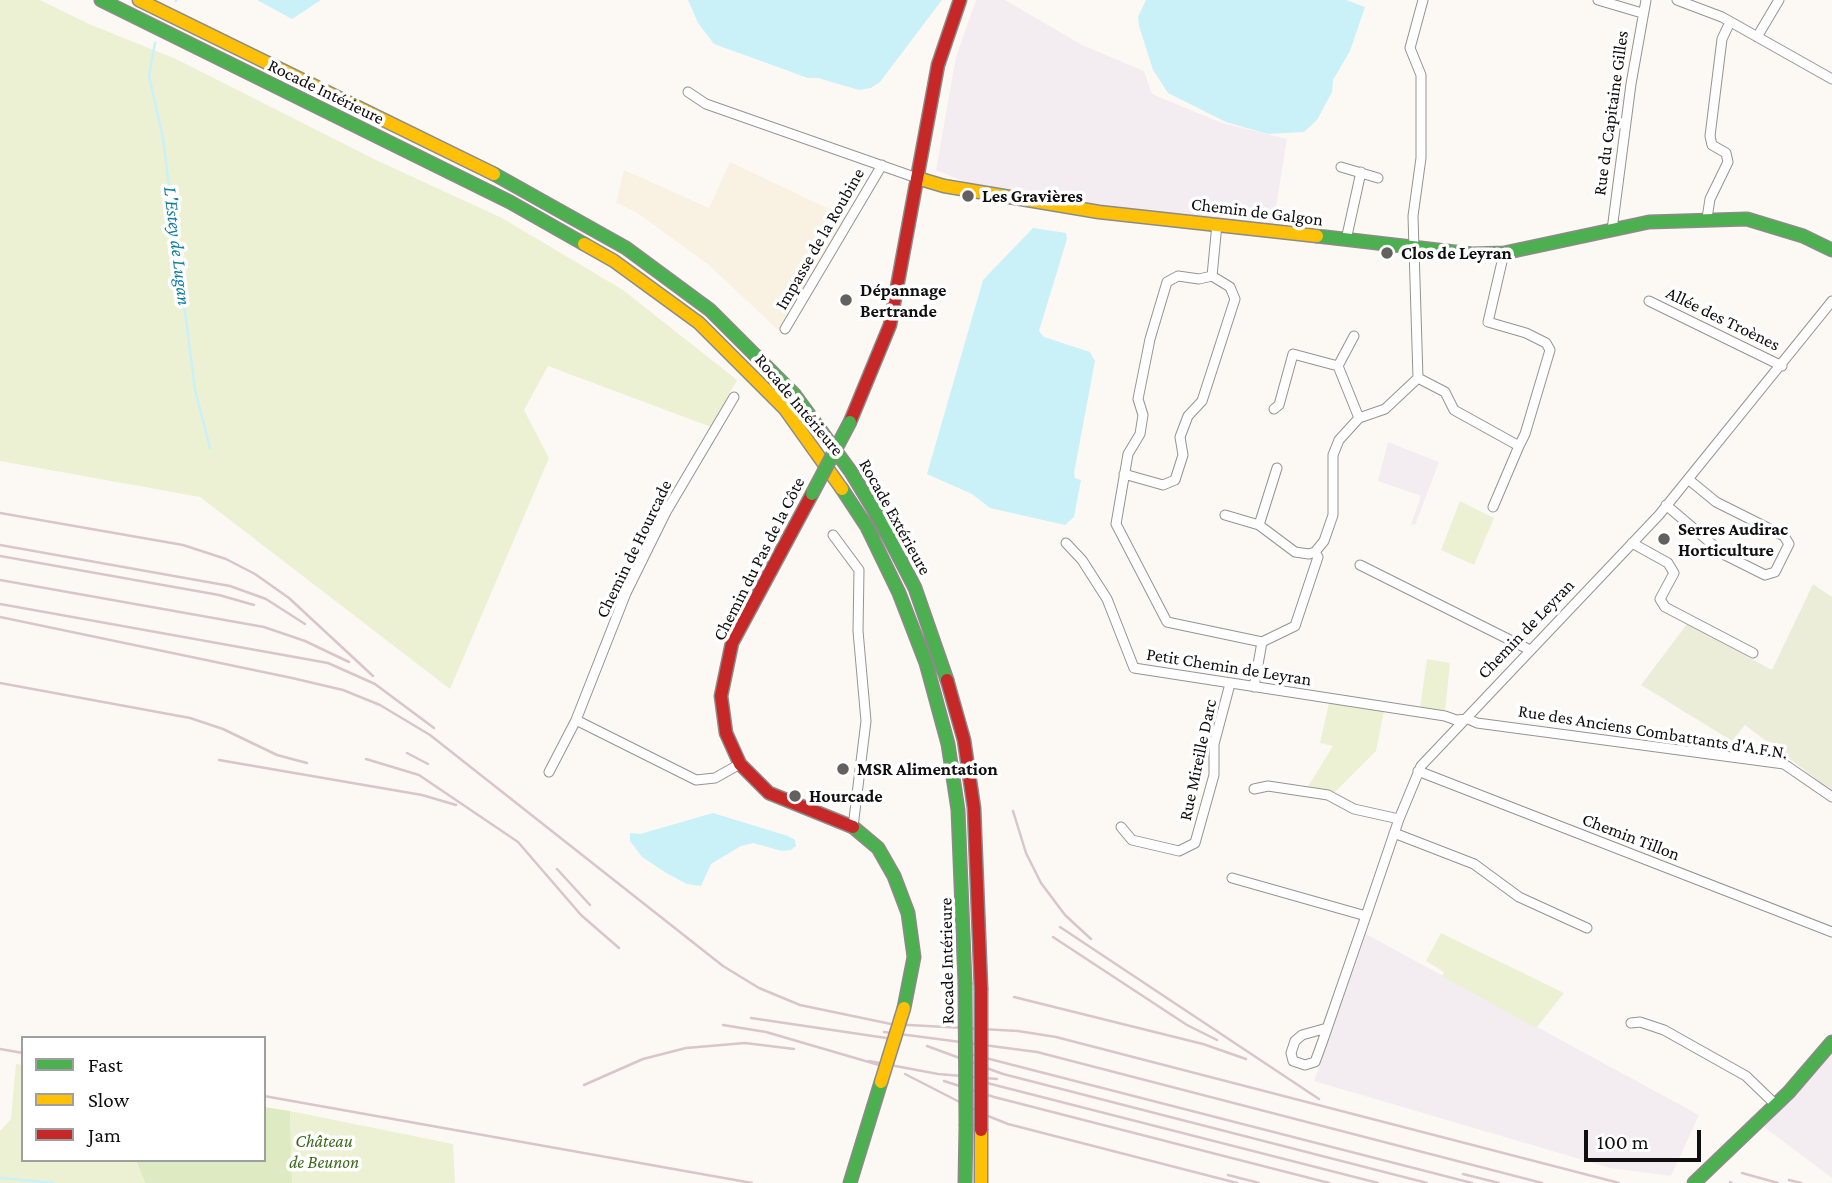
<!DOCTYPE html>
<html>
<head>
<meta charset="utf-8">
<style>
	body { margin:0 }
	#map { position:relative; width:1832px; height:1183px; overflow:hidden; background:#fcf9f5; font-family:"Crimson Pro",serif }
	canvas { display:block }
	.legend { position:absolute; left:21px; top:1036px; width:245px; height:126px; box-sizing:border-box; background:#fff; border:2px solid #9f9f9f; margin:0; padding:9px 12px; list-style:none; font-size:21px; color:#0f0f0f }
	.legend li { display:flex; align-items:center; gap:14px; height:35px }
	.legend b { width:35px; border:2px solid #9f9f9f }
	.scale { position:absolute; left:1584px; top:1130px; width:117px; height:32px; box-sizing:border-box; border:4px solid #0f0f0f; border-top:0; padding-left:9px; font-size:21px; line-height:24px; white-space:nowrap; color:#0f0f0f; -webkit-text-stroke:5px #fff; paint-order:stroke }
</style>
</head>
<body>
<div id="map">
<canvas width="1832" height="1183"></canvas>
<ul class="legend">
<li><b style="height:9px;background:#4caf50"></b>Fast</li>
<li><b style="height:9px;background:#ffc107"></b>Slow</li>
<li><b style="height:9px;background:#c62828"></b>Jam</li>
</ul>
<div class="scale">100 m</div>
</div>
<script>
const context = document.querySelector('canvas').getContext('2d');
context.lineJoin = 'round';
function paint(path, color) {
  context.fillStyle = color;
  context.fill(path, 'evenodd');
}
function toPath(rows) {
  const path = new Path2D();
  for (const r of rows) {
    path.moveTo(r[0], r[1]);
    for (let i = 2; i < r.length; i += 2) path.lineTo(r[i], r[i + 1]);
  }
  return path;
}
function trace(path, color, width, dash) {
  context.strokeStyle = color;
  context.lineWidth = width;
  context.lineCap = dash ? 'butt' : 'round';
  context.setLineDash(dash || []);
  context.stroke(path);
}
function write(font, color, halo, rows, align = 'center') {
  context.font = font + ' "Crimson Pro",serif';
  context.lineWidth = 7;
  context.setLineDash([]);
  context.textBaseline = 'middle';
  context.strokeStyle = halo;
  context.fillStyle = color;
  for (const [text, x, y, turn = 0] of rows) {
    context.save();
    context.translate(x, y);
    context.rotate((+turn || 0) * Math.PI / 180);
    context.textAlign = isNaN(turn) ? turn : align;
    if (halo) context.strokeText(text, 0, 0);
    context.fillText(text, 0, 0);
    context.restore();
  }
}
paint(toPath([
	[976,0,1005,0,1082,45,1144,71,1152,94,1222,123,1287,139,1273,226,1068,203,977,187,936,170,956,57],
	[1388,442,1439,462,1415,525,1411,524,1421,496,1378,481],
	[1366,934,1699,1115,1671,1176,1610,1168,1314,1081],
	[1832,1053,1832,1178,1764,1127]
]), '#f3edf1');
paint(toPath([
	[730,162,846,217,779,331,709,265,636,212,616,203,624,170,709,208]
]), '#f9f1e1');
paint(toPath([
	[0,0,40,0,89,24,176,59,376,160,502,218,623,290,737,380,711,427,548,366,524,410,549,458,450,689,200,497,0,461],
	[1460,501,1494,518,1474,565,1441,550],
	[1427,659,1450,663,1445,712,1420,708],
	[1329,703,1384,711,1376,751,1334,793,1307,788,1333,746,1320,743],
	[1441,933,1564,993,1536,1028,1442,976,1444,972,1426,961],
	[16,1064,23,1065,23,1160,136,1160,145,1183,0,1183,0,1131,11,1119],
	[290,1111,453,1144,455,1183,292,1183]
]), '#ecf1d4');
paint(toPath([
	[264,1107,290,1111,292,1183,145,1183,136,1160,264,1160]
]), '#deeac2');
paint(toPath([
	[1813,584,1832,597,1832,791,1745,725,1732,741,1641,685,1687,624,1772,670]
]), '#ecedd8');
paint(toPath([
	[257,0,321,0,292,19],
	[688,0,942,0,880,82,871,88,859,90,818,78,808,78,714,44,698,23],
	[1146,0,1346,0,1365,7,1350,51,1333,80,1332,92,1317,120,1304,132,1268,134,1226,122,1168,93,1153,70,1139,26,1138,17],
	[1033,228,1066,233,1067,239,1039,331,1044,337,1090,352,1095,361,1074,473,1075,478,1081,480,1074,517,1065,525,990,508,972,494,927,474,983,280],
	[713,813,788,836,795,840,796,846,791,850,782,851,753,843,741,846,711,864,701,886,687,884,668,874,642,857,630,841,630,833,640,834]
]), '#caf1f7');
trace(toPath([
	[176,1,176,0],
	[155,43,149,76,163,138,195,390,210,448],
	[0,1178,54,1183]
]), '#caf1f7', 2.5);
const street = toPath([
	[1598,0,1642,13],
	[1677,0,1722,17,1832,79],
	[1757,37,1779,0],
	[688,92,706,104,917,178],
	[1341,167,1378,178],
	[1707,218,1710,199,1728,162,1726,153,1712,145,1710,136,1722,39,1730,22],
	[1612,230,1631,84,1646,0],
	[1346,240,1361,172],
	[1504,253,1488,322,1526,333,1546,343,1550,350,1525,434,1519,446],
	[1212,276,1199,279,1178,276,1167,282,1150,339,1138,399,1143,415,1140,434,1128,454,1116,524,1167,622,1262,642],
	[1649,301,1782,366],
	[785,329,882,165],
	[1338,366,1354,336],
	[1418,378,1445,392,1454,410,1519,446,1493,507],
	[1274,409,1279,405,1293,354,1338,366,1359,418],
	[1124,474,1163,485,1175,480,1183,455,1180,437,1188,416,1202,401,1235,299,1230,287,1212,276,1217,224],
	[1666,505,1725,555,1765,575,1775,572,1789,544,1784,536,1716,502,1688,479],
	[1225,515,1259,525,1295,552,1309,554,1315,552,1324,541,1333,515,1333,455,1339,440,1359,418,1385,409,1418,378,1413,216,1421,158,1421,75,1410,48,1423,0],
	[1259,525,1277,468],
	[833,535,859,570,858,631,866,721,853,827],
	[1066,543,1082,560,1107,599,1134,668,1445,716,1456,720,1468,719,1477,723,1784,764,1832,797],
	[1632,543,1668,563,1674,573,1660,599,1665,607,1753,653],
	[1360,565,1528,649],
	[1254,687,1262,642,1295,626,1318,557,1315,552],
	[576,720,696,780,715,778,740,764],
	[1418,771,1832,932],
	[549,772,576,720,626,593,666,512,734,397],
	[1254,789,1268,786,1328,795,1354,809,1399,819],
	[1121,827,1132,840,1179,851,1195,843,1214,775,1214,744,1230,684],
	[1394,833,1474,864,1519,897,1587,928],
	[1232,878,1366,916],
	[1631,1023,1640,1022,1664,1030,1746,1076,1776,1105],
	[1327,1028,1302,1035,1295,1041,1291,1053,1293,1061,1305,1065,1315,1062,1322,1043,1366,916,1399,819,1421,766,1659,515,1832,301]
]);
const fast = toPath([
	[101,0,510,202,584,244],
	[494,174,626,248,710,310,794,394,851,472,880,520,915,588,947,680],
	[1317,236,1472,254,1504,253,1649,222,1747,219,1803,236,1832,250],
	[842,489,867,527,899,593,926,663,948,744,958,810,965,983],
	[853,827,878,848,894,876,908,913,914,957,904,1008],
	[850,1183,881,1082],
	[965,1183,966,1126],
	[1694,1183,1789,1092,1832,1042]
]);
const slow = toPath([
	[139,0,494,174],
	[917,178,944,186,1099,212,1317,236],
	[584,244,614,261,699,323,785,409,842,489],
	[981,1130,981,1183]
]);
const jam = toPath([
	[850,422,890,325,938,65,960,0],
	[812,494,732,643,721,696,726,733,740,764,769,793,853,827],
	[947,680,964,740,974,808,981,988]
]);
trace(street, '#969493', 11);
trace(fast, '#8c8b89', 15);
trace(slow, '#8c8b89', 15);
trace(jam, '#8c8b89', 15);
trace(street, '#fffefe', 9);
trace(fast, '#4caf50', 12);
trace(slow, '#ffc107', 12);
trace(jam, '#c62828', 12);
trace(toPath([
	[0,513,183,545,226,559,255,574,289,598,373,676],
	[0,545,230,586,266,599,305,624],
	[0,556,219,595,254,605],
	[0,580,264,627,305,641,349,662],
	[0,604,328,663,375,684,434,728],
	[0,617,292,678,343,690,380,705,430,735,723,966,759,988,800,1005,891,1024,1018,1031,1056,1037,1619,1183],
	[0,683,190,718,223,729,277,755,307,763],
	[407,753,428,764],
	[366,759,419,775,518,842,581,915,619,948],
	[219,760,422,795,456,805],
	[1013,811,1026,853,1041,883,1065,915,1091,939],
	[557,869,590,905],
	[1060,927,1319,1099],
	[1053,937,1187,1025,1217,1040],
	[1014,997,1203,1044,1246,1059],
	[751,1018,893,1039],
	[723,1025,766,1032,879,1065],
	[884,1032,1037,1052,1542,1183],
	[927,1046,1003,1074,1427,1183],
	[0,1049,23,1053],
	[974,1055,1472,1183],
	[869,1061,938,1074,997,1079],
	[905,1074,983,1114,1008,1124,1237,1183],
	[944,1081,994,1097,1329,1183],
	[987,1083,1378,1183],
	[584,1085,643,1059,686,1048,745,1043,794,1049],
	[264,1096,752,1183],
	[1742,1173,1778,1183],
	[1463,1174,1499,1183],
	[1228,1175,1259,1183],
	[1789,1180,1801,1183],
	[1730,1182,1732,1183]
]), '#d9c5ca', 2.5);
const fastBridge = toPath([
	[812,494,850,422],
	[965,983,966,1126]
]);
const slowBridge = toPath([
	[881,1082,904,1008]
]);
const jamBridge = toPath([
	[981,988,981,1130]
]);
trace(fastBridge, '#8c8b89', 15, []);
trace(slowBridge, '#8c8b89', 15, []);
trace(jamBridge, '#8c8b89', 15, []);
trace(fastBridge, '#4caf50', 12);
trace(slowBridge, '#ffc107', 12);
trace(jamBridge, '#c62828', 12);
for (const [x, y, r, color] of [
	[968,196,7,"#626160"],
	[1387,253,7,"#626160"],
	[846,300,7,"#626160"],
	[1664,539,7,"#626160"],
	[843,769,7,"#626160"],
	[795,796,7,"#626160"]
]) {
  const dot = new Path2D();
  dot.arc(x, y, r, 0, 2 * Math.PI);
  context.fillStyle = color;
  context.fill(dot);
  trace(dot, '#fff', 2.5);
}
write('18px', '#0f0f0f', '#fff', [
	["Rocade Intérieure",326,92,26],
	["Rue du Capitaine Gilles",1611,113,-82],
	["Chemin de Galgon",1257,212,7],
	["Impasse de la Roubine",820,239,-60],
	["Allée des Troènes",1723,319,26],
	["Rocade Intérieure",799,405,50],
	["Rocade Extérieure",895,517,61],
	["Chemin de Hourcade",634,549,-64],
	["Chemin du Pas de la Côte",759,559,-63],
	["Chemin de Leyran",1526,629,-46],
	["Petit Chemin de Leyran",1229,667,9],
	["Rue des Anciens Combattants d'A.F.N.",1653,732,9],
	["Rue Mireille Darc",1198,760,-78],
	["Chemin Tillon",1631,837,21],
	["Rocade Intérieure",947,961,-91]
]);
write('bold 18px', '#0f0f0f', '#fff', [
	["Les Gravières",982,196],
	["Clos de Leyran",1401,253],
	["Dépannage",860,290],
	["Bertrande",860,311],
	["Serres Audirac",1678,529],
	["Horticulture",1678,550],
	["MSR Alimentation",857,769],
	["Hourcade",809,796]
], 'left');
write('italic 18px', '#3d6a1c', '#fff', [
	["Château",324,1141],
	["de Beunon",324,1162]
]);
write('italic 19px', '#137fa0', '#fff', [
	["L'Estey de Lugan",177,246,83]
]);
</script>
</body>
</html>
